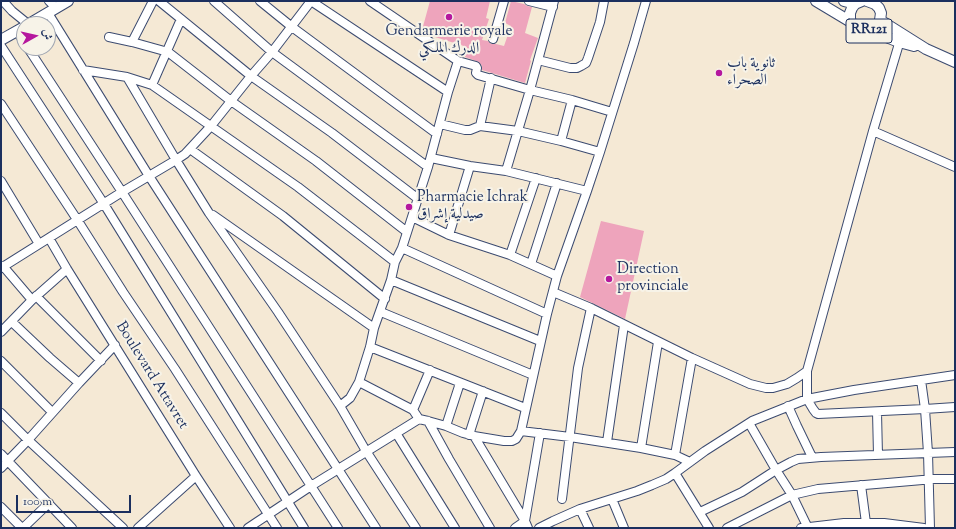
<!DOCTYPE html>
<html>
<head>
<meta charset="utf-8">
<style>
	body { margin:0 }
	#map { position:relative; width:956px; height:529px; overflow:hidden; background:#f5e9d5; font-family:"Sorts Mill Goudy",Amiri,serif }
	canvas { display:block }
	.frame { position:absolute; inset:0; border:2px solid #1b2f5e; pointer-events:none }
	.north { position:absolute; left:16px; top:16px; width:40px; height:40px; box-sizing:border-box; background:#f7f3e8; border:1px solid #9fa5b1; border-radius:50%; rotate:82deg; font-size:11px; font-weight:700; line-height:16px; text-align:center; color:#1b2f5e }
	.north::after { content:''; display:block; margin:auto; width:14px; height:18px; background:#b5179e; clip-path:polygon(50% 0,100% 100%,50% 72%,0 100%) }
	.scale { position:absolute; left:16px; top:495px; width:115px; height:18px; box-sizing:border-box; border:2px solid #1b2f5e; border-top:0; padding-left:5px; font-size:12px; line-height:14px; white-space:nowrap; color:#1b2f5e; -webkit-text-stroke:3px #f7f3e8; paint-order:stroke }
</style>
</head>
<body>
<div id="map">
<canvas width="956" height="529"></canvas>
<div class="frame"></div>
<div class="north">ش</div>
<div class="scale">100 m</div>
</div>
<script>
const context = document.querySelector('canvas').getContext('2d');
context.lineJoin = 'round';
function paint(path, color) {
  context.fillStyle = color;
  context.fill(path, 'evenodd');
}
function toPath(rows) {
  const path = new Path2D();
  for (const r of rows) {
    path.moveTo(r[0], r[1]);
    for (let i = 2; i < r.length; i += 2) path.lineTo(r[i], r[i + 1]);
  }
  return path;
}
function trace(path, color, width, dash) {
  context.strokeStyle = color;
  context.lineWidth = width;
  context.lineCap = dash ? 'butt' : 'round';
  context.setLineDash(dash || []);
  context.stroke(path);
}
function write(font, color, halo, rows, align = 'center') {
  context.font = font + ' "Sorts Mill Goudy",Amiri,serif';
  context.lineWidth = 4;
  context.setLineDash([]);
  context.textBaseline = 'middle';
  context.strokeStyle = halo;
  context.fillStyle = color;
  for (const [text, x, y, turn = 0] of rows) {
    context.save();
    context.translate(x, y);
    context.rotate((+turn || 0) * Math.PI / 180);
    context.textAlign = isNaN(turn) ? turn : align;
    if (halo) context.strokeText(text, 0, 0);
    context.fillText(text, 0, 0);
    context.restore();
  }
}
paint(toPath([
	[430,1,490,1,486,18,489,19,482,40,488,41,491,44,496,44,504,46,511,26,505,23,511,1,524,4,527,6,532,7,525,33,538,38,530,60,531,61,525,83,482,70,482,66,479,62,465,57,467,47,432,36,422,30],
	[601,221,644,231,625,319,580,297]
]), '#eea4bc');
const minor = toPath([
	[3,1,12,11,28,24],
	[49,1,56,8],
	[159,1,251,76,332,133,417,198],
	[214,1,272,52,428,167],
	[260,1,292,27,437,134],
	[311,1,448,92],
	[370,1,458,61,476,66,477,68,476,73,478,75,530,90,572,100,612,112],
	[529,1,553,7],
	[48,13,149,176,376,528],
	[17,31,24,42],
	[109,37,132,42,168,52,231,101,316,161,407,232],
	[493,39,504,1],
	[132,42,153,1],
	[1,46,104,204,304,528],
	[28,48,122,192,338,528],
	[538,60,570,68,577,68,581,66,586,63,588,58,600,22,604,1],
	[83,70,127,77,176,160,209,213,278,312,340,406,366,451,416,528],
	[127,77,152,85,298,187,395,262],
	[152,85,181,19],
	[1,104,78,221,123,292,175,369,277,528],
	[440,124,465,130,470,130,480,126,518,131,561,141,600,152],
	[480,126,491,78],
	[873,131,955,167],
	[561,141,572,100],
	[190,149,283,216,385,299],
	[431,158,470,166,506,171,587,191],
	[506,171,530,90,554,1],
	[1,181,39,244],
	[213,215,374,328],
	[412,217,449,235,510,255,557,276],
	[449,235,470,166],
	[49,238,67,269,196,476,230,528],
	[402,248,547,314],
	[510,255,536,178],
	[531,264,557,183],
	[3,266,32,300],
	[1,268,122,192,176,160,185,154,211,126,251,76,272,52,311,1],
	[391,280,540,341],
	[553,292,591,308,692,358,750,384,766,388,773,388,787,384,797,378,807,371,873,131,901,37],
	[36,296,101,361],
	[381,312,533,375],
	[12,322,50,358,79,383],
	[1,332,32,300,67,269],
	[370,347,525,408],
	[1,361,52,412],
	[807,371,807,399,813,409,816,413,818,414,925,409,955,407],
	[921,380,925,409,928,453,930,528],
	[359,382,413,410,419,419],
	[340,406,350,398,359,382,370,347,374,328,391,280,395,262,402,248,428,167,448,92,458,61],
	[788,406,797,426,812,457],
	[413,410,430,370],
	[877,412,878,455],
	[1,413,28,440,123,528],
	[428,421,449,459,490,528],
	[749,423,776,470,792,495,808,528],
	[446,426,460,383],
	[521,431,570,437,641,448,675,455,690,462],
	[396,433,455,528],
	[469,435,483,391],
	[474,436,525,521,515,528],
	[607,442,624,325],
	[641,448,658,342],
	[1,454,72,528],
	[675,455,692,358],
	[1,468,28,440,79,383,115,345],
	[675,473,709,528],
	[861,485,866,523],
	[562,499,578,368,591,308],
	[612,499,624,528],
	[1,507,22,528],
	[580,509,589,528],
	[700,512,742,492,776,470,791,462,798,459,821,457,955,452],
	[23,528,49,503],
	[138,528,196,476],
	[248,528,311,486,419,419,428,421,446,426,463,433,474,436,504,441,512,441,516,439,521,431,547,314,557,276,587,191,600,152,634,43,646,1],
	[528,528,525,521,540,433],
	[539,528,553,521,580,509,637,491,652,485,666,479,675,473,705,451,752,421,807,399,854,390,955,375],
	[727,528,792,495,818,489,934,479,955,479],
	[801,528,844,523,884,523,924,528]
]);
const major = toPath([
	[816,1,851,22],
	[844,1,855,4],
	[862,1,855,4,852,8,850,13,850,19,853,27,860,31,865,32,871,31,875,29,878,25,880,20,881,13,879,8,875,4,867,1],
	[880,20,926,49,955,62],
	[29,24,68,1],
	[871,31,899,42,914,46],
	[1,40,24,27]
]);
trace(minor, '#3c4b70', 10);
trace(major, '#3c4b70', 12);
trace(minor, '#fff', 8);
trace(major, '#fff', 10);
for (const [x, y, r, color] of [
	[449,17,4,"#b5179e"],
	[719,73,4,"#b5179e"],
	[409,207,4,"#b5179e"],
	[609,279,4,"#b5179e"]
]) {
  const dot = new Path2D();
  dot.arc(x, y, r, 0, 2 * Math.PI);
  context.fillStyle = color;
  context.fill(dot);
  trace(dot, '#f7f3e8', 1.5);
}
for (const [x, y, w] of [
	[869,31,46]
]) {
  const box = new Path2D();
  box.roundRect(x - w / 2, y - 12, w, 24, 3);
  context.fillStyle = '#f7f3e8';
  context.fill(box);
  trace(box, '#1b2f5e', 1);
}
write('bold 14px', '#1b2f5e', null, [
	["RR121",869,31]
]);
write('15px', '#1b2f5e', '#f7f3e8', [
	["Gendarmerie royale",449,32,"center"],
	["الدرك الملكي",449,49,"center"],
	["ثانوية باب",727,64],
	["الصحراء",727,81],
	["Pharmacie Ichrak",417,198],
	["صيدلية إشراق",417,215],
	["Direction",617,270],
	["provinciale",617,287]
], 'left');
write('15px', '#1b2f5e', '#f7f3e8', [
	["Boulevard Attavret",151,376,58]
]);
</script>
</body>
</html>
